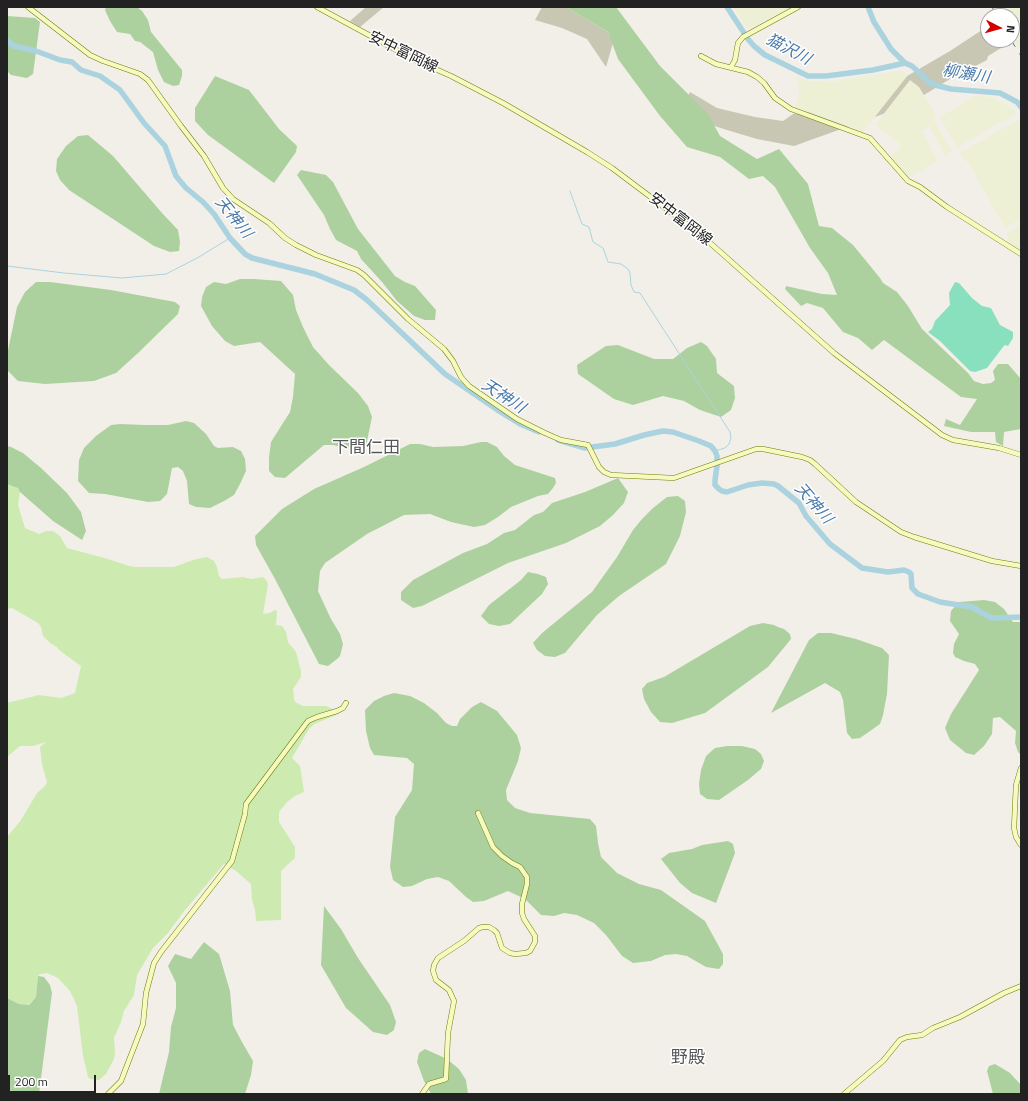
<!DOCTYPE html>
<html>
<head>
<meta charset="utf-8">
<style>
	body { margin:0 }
	#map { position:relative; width:1028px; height:1101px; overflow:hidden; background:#f2efe9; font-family:"Titillium Web",sans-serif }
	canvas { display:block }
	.frame { position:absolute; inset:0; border:8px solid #222; pointer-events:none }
	.north { position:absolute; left:980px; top:8px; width:40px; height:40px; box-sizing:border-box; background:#fff; border:1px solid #a7a7a7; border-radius:50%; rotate:96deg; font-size:11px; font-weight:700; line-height:16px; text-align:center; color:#222 }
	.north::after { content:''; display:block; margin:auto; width:14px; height:18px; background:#d40000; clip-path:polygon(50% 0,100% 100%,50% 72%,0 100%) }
	.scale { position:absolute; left:8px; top:1075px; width:88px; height:18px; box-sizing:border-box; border:2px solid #222; border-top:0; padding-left:5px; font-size:12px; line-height:14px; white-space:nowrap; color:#222; -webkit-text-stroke:3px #fff; paint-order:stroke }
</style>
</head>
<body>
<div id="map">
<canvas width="1028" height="1101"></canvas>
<div class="frame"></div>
<div class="north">N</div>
<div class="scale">200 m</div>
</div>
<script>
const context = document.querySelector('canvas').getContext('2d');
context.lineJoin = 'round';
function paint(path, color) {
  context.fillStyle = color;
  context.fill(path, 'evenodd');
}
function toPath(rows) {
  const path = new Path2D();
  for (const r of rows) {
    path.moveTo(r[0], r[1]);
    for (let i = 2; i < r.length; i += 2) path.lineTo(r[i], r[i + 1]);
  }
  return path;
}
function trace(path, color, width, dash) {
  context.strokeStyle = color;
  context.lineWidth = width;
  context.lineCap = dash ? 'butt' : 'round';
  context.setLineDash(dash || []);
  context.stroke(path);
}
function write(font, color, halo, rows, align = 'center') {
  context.font = font + ' "Titillium Web","Noto Sans JP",sans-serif';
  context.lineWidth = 3;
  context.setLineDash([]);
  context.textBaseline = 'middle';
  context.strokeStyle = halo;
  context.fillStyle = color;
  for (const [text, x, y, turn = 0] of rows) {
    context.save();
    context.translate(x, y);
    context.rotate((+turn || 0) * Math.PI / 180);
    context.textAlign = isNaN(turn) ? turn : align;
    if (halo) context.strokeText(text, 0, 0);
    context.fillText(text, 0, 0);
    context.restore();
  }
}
paint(toPath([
	[366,7,384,7,360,27,350,21],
	[542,7,566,7,608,32,613,43,606,67,587,39,562,28,535,20],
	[1021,7,1021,36,988,56,987,60,950,79,919,98,894,110,794,146,757,139,727,130,702,122,681,109,690,92,717,108,755,117,783,121,793,114,839,106,883,90,950,51,988,26,988,40,1012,40,1012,16]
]), '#c7c7b4');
paint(toPath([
	[733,7,792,7,748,29],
	[995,7,1021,7,1021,51,1012,36,1012,16,1000,16],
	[897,71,903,71,908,75,863,132,794,107,799,97,799,88,796,77,811,81,829,82],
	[910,80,919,87,935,114,935,122,952,151,945,156,930,127,922,131,938,161,908,178,890,157,901,148,899,142,891,138,875,125],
	[977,95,990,97,1005,103,1016,113,957,148,940,118,941,116],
	[1021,118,1021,219,1005,228,972,169,960,153],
	[1021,224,1021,251,1009,244,1007,233]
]), '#eef0d5');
paint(toPath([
	[7,484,14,485,19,489,20,492,18,505,25,528,39,534,46,531,53,531,60,536,67,548,108,559,129,566,136,567,174,567,193,560,207,557,214,561,217,567,219,576,222,579,243,577,251,579,263,577,267,581,268,585,263,614,270,613,275,610,277,611,276,625,282,626,286,632,288,642,296,652,301,671,301,677,293,689,294,698,295,702,303,706,326,706,337,711,339,714,314,724,309,729,292,758,300,766,304,792,295,796,287,802,279,812,279,822,295,847,295,858,281,871,281,920,256,921,255,910,252,900,251,884,236,871,224,864,185,910,168,933,153,948,137,975,134,995,124,1011,121,1022,114,1038,115,1052,114,1059,106,1074,99,1080,90,1079,88,1077,83,1056,77,1006,70,991,58,978,47,973,40,974,38,976,36,997,28,1005,19,1004,7,998,7,837,21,820,37,793,45,786,47,782,42,764,40,747,46,742,33,746,20,746,7,757,7,703,39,695,61,698,75,693,81,666,67,656,58,649,57,647,50,643,43,636,41,627,38,623,12,608,7,609]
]), '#cdebb0');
paint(toPath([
	[106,7,137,7,142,11,148,20,151,32,182,70,182,76,179,85,173,86,164,82,158,70,153,52,140,42,135,41,130,34,117,32,110,21,105,10],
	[566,7,616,7,660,66,708,114,720,136,757,159,779,149,808,184,819,226,832,228,853,245,880,278,883,283,897,292,908,306,922,329,968,373,974,381,983,384,991,383,995,380,993,371,998,364,1008,364,1021,379,1021,429,1004,432,1003,446,996,442,995,432,971,432,944,426,946,419,960,425,977,399,961,397,884,340,872,350,858,338,843,332,823,308,807,303,801,306,785,289,786,286,822,294,837,295,828,273,810,248,775,187,763,176,749,179,720,157,687,147,660,116,618,59,608,32],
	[7,16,35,18,40,22,33,74,27,78,11,75,7,71],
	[215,76,249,90,279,129,297,146,296,152,274,183,208,135,195,121,195,108],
	[88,135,113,156,162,213,178,230,180,242,179,251,170,252,154,246,69,190,60,180,56,171,57,159,66,146,78,136],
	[301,170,326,175,333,182,358,229,395,276,405,282,415,286,436,310,435,320,425,320,414,316,397,301,382,282,361,259,357,251,336,240,330,229,324,215,297,175],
	[240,279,254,279,281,281,293,295,296,310,303,327,313,347,329,365,358,393,368,406,372,417,366,446,362,452,333,445,324,445,285,478,275,477,269,471,269,457,271,442,290,412,293,397,295,374,260,342,234,346,225,341,212,326,201,306,202,297,206,287,214,282,226,284],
	[36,282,50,282,111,290,175,302,180,306,178,314,137,354,116,373,94,381,45,384,18,381,8,371,7,355,17,307,25,292],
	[701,342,707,346,716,359,717,373,734,386,735,398,731,410,721,417,700,410,684,401,663,396,633,405,614,399,578,374,577,365,606,346,618,345,654,359,673,359,687,348],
	[186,421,194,423,206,434,214,446,218,448,233,447,241,451,245,459,246,471,240,484,234,495,224,501,210,508,196,507,189,504,187,481,183,471,178,467,172,468,167,494,160,501,148,502,105,494,89,493,78,481,79,460,84,448,96,436,111,425,120,424,145,425,168,425],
	[481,442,487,442,497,447,504,456,515,465,555,478,556,483,553,488,548,494,538,496,511,507,498,517,485,525,474,527,451,522,430,514,404,515,367,534,325,563,320,571,318,591,331,619,340,634,343,644,340,656,337,659,328,666,319,664,275,579,256,545,255,536,282,509,314,489,364,467,410,444,420,444,433,447,463,446],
	[7,446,11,447,23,453,41,468,67,493,81,512,86,531,82,540,53,521,20,492,18,488,7,484],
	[618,478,628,492,624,503,613,515,600,526,566,543,508,563,422,606,413,608,401,600,401,592,413,580,463,553,487,544,504,533,515,530,534,515,543,512,552,503,585,492],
	[678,496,685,501,686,512,680,536,666,564,619,596,597,615,565,653,555,657,545,656,537,650,533,643,542,633,592,592,617,557,633,530,642,519,653,508,667,497],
	[528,572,538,574,546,577,548,584,542,594,510,624,499,626,489,624,481,616,489,605,521,580],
	[984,600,995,602,1004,609,1013,622,1021,622,1021,755,1018,752,1015,743,1016,731,1000,717,993,718,992,734,984,746,974,755,966,753,950,740,945,728,951,714,979,670,975,664,964,661,955,657,953,653,954,644,959,634,950,621,951,611,959,602],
	[763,623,774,625,778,627,784,629,790,634,791,639,768,667,705,713,672,723,660,722,651,712,644,699,642,689,647,683,664,677,750,626],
	[818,633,831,633,856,639,882,648,889,655,887,694,883,715,880,724,860,738,852,739,847,733,843,700,840,692,825,683,771,713,809,640],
	[394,693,410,696,424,703,437,713,446,723,452,726,457,726,460,719,472,707,481,702,497,711,517,735,521,748,518,761,506,790,507,800,515,808,530,813,590,819,596,826,598,843,601,857,617,873,639,884,661,890,705,921,723,954,723,964,719,969,706,967,687,956,676,954,665,955,651,961,633,963,622,956,606,935,594,923,577,915,564,913,554,916,541,915,525,899,508,891,484,901,473,902,466,897,449,881,438,877,427,879,412,886,403,887,393,880,390,867,395,817,412,790,414,764,407,758,374,755,370,748,366,731,365,710,374,701,384,696],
	[727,746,742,746,755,749,761,754,764,761,761,769,748,780,719,800,707,799,700,794,699,784,701,770,706,756,715,748],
	[728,841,733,844,735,853,716,903,692,893,680,883,661,859,669,853,692,849,702,845],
	[324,906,341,929,358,958,390,1005,396,1022,394,1030,387,1035,373,1032,346,1008,321,965],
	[204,942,219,954,230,991,233,1025,242,1042,253,1061,251,1075,245,1094,159,1094,169,1052,171,1027,176,1008,176,983,168,966,175,954,191,959],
	[38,976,44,977,50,985,52,993,39,1094,15,1094,7,1088,7,998,19,1004,29,1005,36,997],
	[425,1049,447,1059,459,1069,466,1080,468,1094,431,1094,424,1081,417,1062,419,1053],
	[995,1064,1010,1073,1021,1085,1021,1094,993,1094,987,1071,989,1066]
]), '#add19e');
paint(toPath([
	[955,282,959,283,972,298,982,306,991,308,1000,325,1013,332,1013,338,1008,346,1005,345,1003,347,987,368,975,372,970,371,940,341,928,332,932,329,935,321,950,305,949,293]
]), '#88e0be');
trace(toPath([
	[570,191,582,224,589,227,593,242,603,248,608,262,621,264,628,269,630,273,631,285,634,292,640,293,730,432,731,438,729,444,725,448,715,451],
	[7,266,64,273,122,278,166,274,199,257,230,238]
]), '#aad3df', 1);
trace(toPath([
	[727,7,748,39,754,46,765,55,808,76,826,76,873,70,905,63],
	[868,7,874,22,891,49,905,63,912,66,929,82,935,85,951,89,1000,93,1017,102,1021,107],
	[7,40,11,44,14,46,36,51,60,60,72,62,81,70,100,76,120,90,144,123,165,146,176,176,186,188,203,202,214,214,230,238,245,254,252,258,315,274,354,290,367,300,445,374,499,411,520,424,539,432],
	[558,440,585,448,615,444,644,435,663,431,673,432,699,441,711,446,715,451,717,456,717,466,715,480,715,485,719,489,722,491,727,492,748,485,762,483,774,484,778,486,799,503,806,516,830,544,862,568,888,572,904,570,909,572,911,574,912,588,918,594,940,602,972,607,991,618,1021,617]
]), '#aad3df', 5.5);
const secondary = toPath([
	[28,7,90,55,103,61,140,74,148,80,181,126,204,156,223,188,233,199,269,223,285,238,296,245,316,255,357,270,364,275,408,319,444,349,453,361,461,377,469,386,517,419,545,433,561,440,588,445,599,467,604,472,611,475,674,478,756,449,763,449,802,457,810,460,815,464,856,502,901,532,914,537,992,561,1021,566],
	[317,7,415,60,451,76,503,103,587,152,612,168,700,234,834,353,942,435,953,440,999,448,1021,455],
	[701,56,716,64,748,72,757,77,764,83,775,98,791,109,870,138,908,181,920,187,947,207,1021,254],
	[731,67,735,60,738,43,743,37,798,7],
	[1021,768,1016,785,1014,828,1016,837,1021,845],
	[108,1094,121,1081,143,1024,146,993,154,963,161,952,232,861,245,814,246,804,308,721,317,717,337,711,343,708,346,703],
	[422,1094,429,1084,446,1079,448,1033,454,1001,449,990,436,980,433,971,434,965,438,958,464,941,479,928,483,927,489,927,494,930,497,933,502,948,510,953,515,954,526,953,530,951,535,942,535,936,524,919,522,913,522,904,527,884,527,877,520,867,512,863,502,856,493,847,478,813],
	[844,1094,883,1061,900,1040,907,1037,922,1035,933,1028,960,1017,1004,993,1021,986]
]);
trace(secondary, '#707d05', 5.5);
trace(secondary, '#f7fabf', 4.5);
trace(toPath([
	[992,7,997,16],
	[1011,40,1021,56]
]), '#707070', 1, [8, 8]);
write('15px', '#222', '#fff', [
	["安中富岡線",403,53,26],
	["安中富岡線",680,220,38]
]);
write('italic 16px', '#4a7aab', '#fff', [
	["猫沢川",788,50,28],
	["柳瀬川",966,75,9],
	["天神川",233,218,51],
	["天神川",503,397,33],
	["天神川",813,504,49]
]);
write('17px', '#555', '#fff', [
	["下間仁田",366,449],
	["野殿",688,1059]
]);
</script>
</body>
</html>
